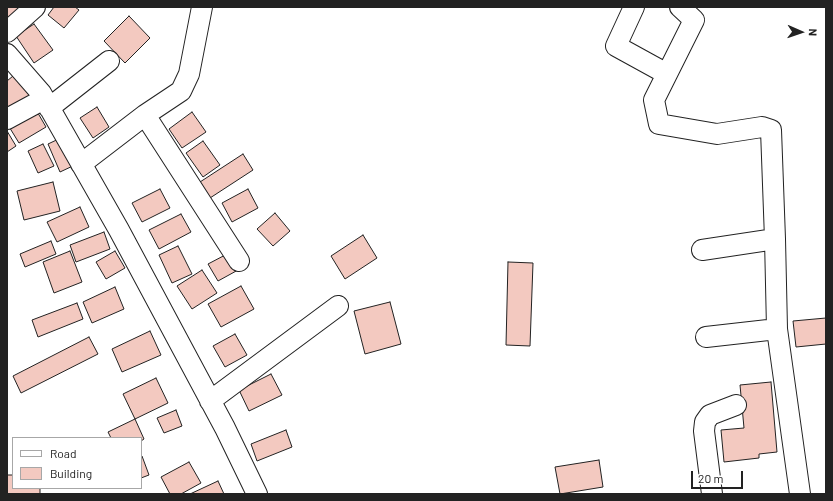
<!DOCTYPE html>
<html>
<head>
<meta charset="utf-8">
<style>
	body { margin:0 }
	#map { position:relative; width:833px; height:501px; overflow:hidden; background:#fff; font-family:Barlow,sans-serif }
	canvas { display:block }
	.frame { position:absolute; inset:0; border:8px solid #222; pointer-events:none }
	.legend { position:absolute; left:12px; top:437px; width:130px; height:52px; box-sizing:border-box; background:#fff; border:1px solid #a7a7a7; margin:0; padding:5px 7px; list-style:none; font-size:12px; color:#222 }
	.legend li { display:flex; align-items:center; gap:8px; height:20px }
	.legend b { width:20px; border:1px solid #a7a7a7 }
	.north { position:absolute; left:781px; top:12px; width:40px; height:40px; -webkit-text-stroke:3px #fff; paint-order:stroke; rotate:92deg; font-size:11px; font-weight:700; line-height:16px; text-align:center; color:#222 }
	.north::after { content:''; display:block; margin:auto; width:14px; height:18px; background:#222; clip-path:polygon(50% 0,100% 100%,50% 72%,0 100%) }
	.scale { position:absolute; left:691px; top:471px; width:52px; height:18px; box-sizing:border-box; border:2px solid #222; border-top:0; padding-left:5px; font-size:12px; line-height:14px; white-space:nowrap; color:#222; -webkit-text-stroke:3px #fff; paint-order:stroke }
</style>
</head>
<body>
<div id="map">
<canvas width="833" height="501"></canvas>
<div class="frame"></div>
<ul class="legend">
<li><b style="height:5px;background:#fff"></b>Road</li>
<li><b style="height:11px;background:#f3c9c0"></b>Building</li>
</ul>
<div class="north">N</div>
<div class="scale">20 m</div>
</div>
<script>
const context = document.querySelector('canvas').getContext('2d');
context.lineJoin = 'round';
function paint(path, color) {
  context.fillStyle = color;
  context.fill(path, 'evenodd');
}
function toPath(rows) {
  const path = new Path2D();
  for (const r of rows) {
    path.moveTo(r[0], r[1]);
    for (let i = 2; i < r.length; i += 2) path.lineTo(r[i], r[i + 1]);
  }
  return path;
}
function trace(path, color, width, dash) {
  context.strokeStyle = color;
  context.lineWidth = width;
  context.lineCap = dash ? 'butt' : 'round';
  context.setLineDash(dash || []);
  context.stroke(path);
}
const building = toPath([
	[7,7,25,7,7,22,7,7],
	[54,7,75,7,79,10,64,28,48,15,54,7],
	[129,16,150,38,125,63,104,41,129,16],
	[34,24,53,50,34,63,16,36,34,24],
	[13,76,30,95,7,114,7,81,13,76],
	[97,107,109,127,93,138,80,118,97,107],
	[35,108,46,127,19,143,8,125,35,108],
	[192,112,206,132,182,148,169,129,192,112],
	[7,131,16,146,7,152,7,131],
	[65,136,77,164,60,172,48,144,65,136],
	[203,141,220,165,203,177,186,153,203,141],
	[43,144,54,166,38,173,28,151,43,144],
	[243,154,253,170,210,198,200,182,243,154],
	[53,182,60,211,24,220,17,191,53,182],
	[160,189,170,208,142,222,132,203,160,189],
	[248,189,258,208,232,222,222,203,248,189],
	[80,207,89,227,57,242,47,222,80,207],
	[275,213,290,231,273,246,257,229,275,213],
	[181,214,191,232,159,249,149,230,181,214],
	[104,232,110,249,76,262,70,245,104,232],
	[363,235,377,258,345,279,331,256,363,235],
	[51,241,56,254,25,267,20,254,51,241],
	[178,246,192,274,172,283,159,255,178,246],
	[70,251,82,282,54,293,43,262,70,251],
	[115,251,125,268,106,279,96,262,115,251],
	[229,253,238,270,218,281,208,264,229,253],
	[508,262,533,263,530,346,506,345,508,262],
	[202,270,217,293,192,309,177,286,202,270],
	[241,286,254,309,221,327,208,304,241,286],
	[115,287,124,309,92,323,83,302,115,287],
	[390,302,401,344,365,354,354,311,390,302],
	[77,303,83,319,38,337,32,320,77,303],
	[826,318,826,344,796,347,793,321,826,318],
	[150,331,161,355,122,372,112,349,150,331],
	[235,334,247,355,225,367,213,346,235,334],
	[89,337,98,354,21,393,13,376,89,337],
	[271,374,282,395,249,411,239,390,271,374],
	[156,378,168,403,135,419,123,394,156,378],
	[771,382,777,452,759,454,759,458,724,462,721,430,744,428,740,385,771,382],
	[176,410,182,426,164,433,157,418,176,410],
	[135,419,144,439,141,441,141,438,111,438,108,432,135,419],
	[286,430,292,447,257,461,251,444,286,430],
	[141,456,142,456,149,475,141,478,141,456],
	[599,460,603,487,560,494,555,467,599,460],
	[189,462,201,483,181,494,170,494,161,477,189,462],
	[7,475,13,475,13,488,40,488,40,494,7,494,7,475],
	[218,481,224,494,190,494,218,481]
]);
paint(building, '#f3c9c0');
trace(building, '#222', 1);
const minor = toPath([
	[634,7,616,46,667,74],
	[680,7,694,20,654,100,659,124,717,134,762,127,771,130,775,239],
	[7,32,35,7],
	[7,54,41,93,119,230,225,428,257,494],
	[49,108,109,61],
	[145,115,239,261],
	[7,119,44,99],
	[81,164,145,115,181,91,189,74,202,7],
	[702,250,775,239,777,329],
	[706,337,777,329,800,494],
	[210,401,338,306],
	[712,494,704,431,705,422,710,415,736,405]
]);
trace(minor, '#222', 22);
trace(minor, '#fff', 20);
</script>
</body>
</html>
